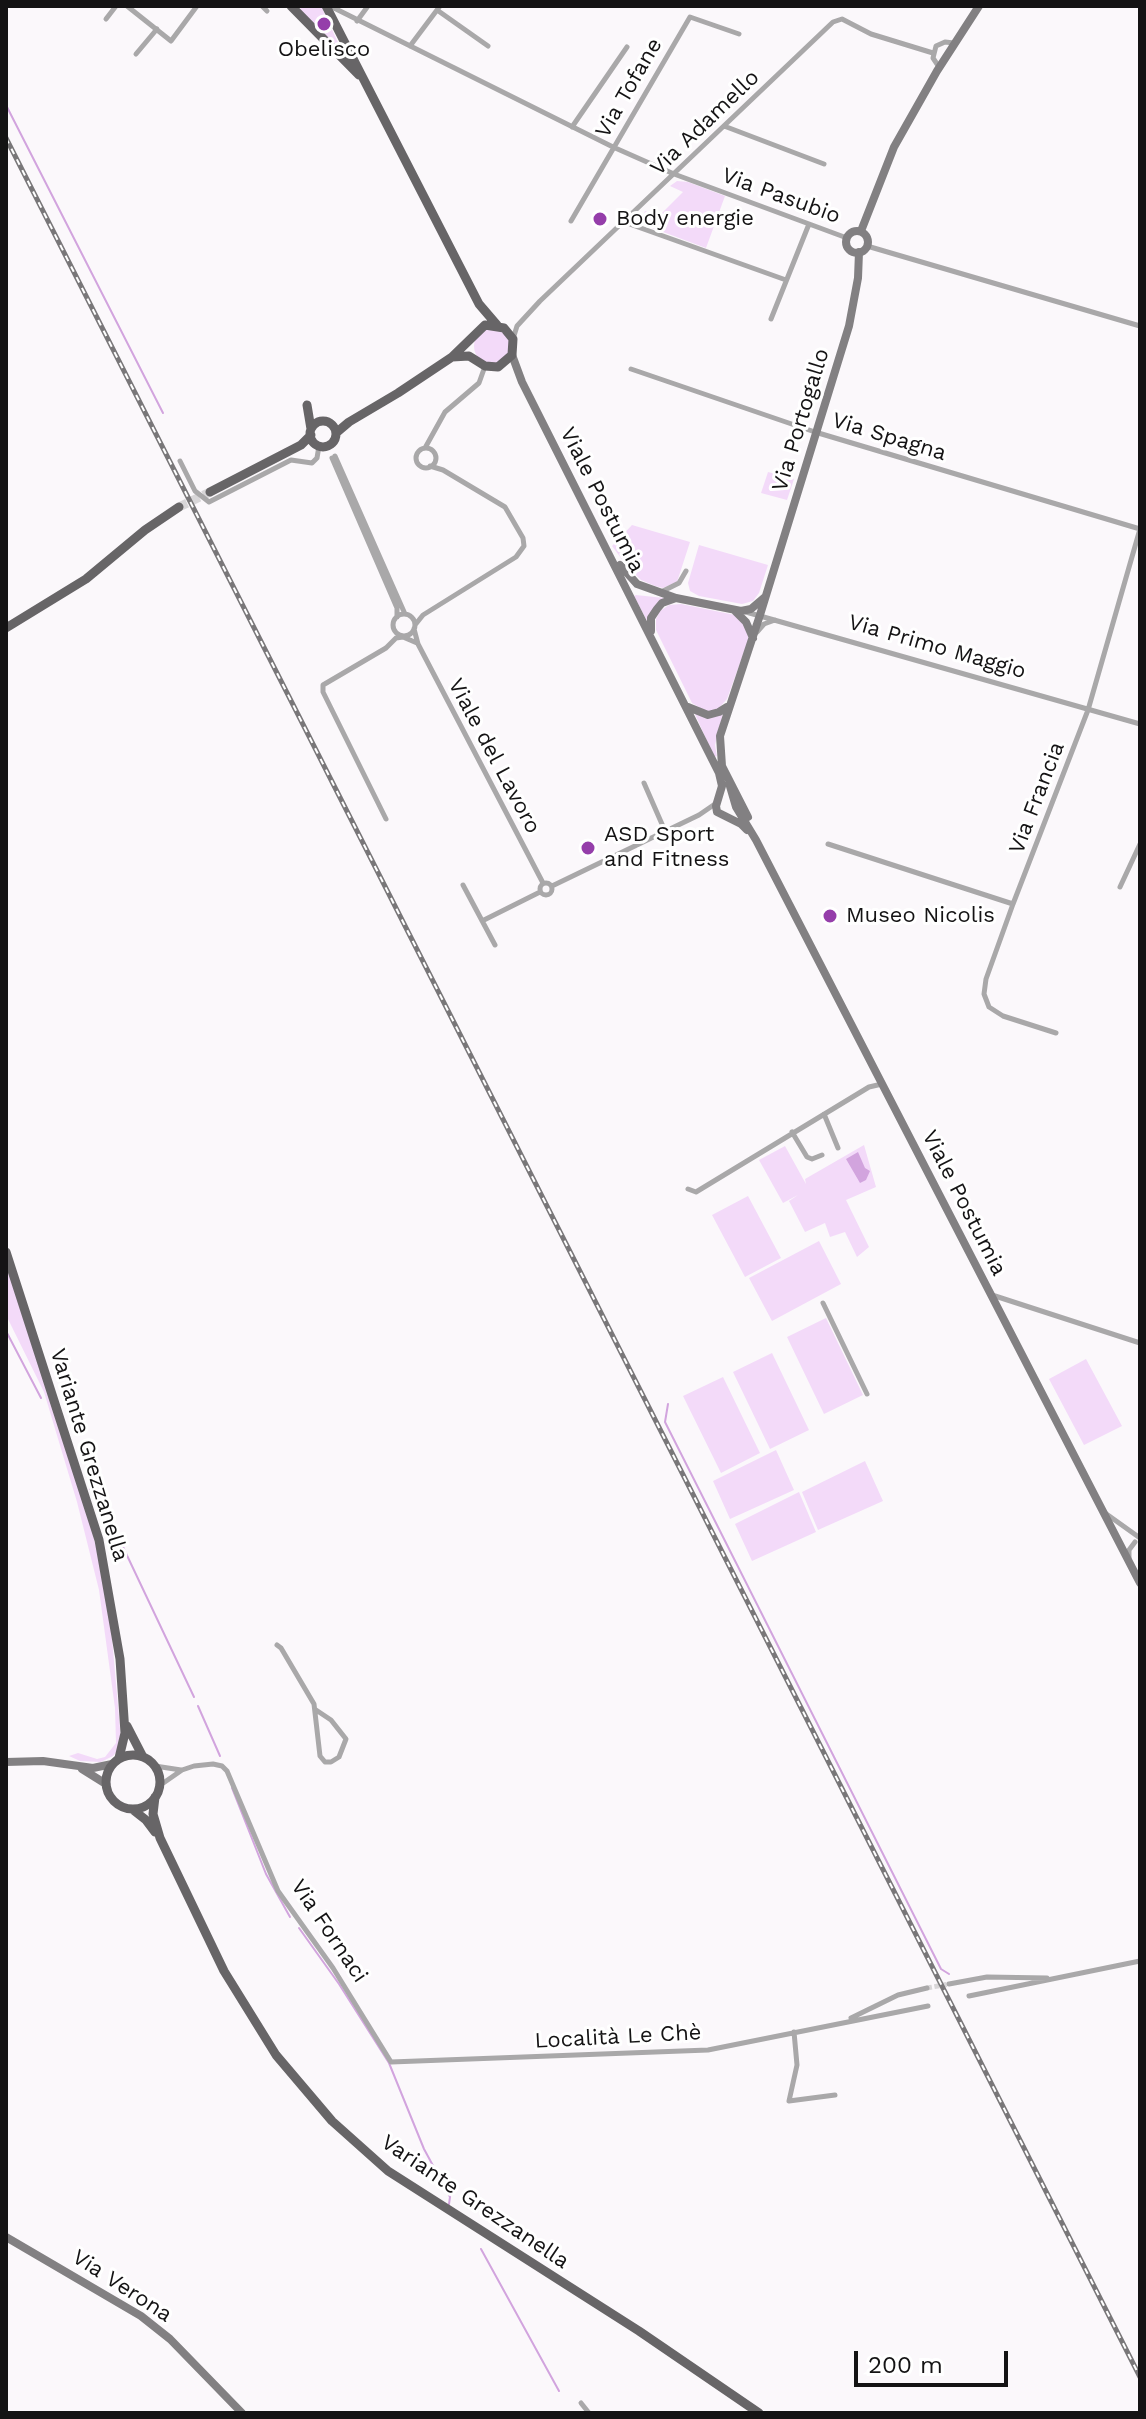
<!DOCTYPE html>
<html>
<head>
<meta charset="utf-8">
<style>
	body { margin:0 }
	#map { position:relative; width:1146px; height:2419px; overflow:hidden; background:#fbf8fb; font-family:"Work Sans",sans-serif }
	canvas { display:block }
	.frame { position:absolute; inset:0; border:8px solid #141314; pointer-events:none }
	.scale { position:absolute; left:854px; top:2351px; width:154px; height:36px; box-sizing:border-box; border:4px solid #141314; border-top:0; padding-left:10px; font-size:24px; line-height:28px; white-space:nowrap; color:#141314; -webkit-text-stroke:6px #fff; paint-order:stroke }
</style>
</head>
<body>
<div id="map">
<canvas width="1146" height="2419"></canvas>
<div class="frame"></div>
<div class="scale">200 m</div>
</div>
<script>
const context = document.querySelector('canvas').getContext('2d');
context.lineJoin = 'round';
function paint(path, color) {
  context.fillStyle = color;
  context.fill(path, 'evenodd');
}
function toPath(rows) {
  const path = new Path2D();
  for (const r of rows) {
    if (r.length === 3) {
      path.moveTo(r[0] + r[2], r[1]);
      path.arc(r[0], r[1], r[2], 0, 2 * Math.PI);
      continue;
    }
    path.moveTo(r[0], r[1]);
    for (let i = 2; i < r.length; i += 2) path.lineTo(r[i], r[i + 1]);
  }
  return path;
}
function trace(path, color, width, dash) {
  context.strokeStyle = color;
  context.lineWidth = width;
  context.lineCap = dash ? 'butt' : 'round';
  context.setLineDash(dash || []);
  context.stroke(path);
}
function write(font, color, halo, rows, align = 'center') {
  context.font = font + ' "Work Sans",sans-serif';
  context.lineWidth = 6;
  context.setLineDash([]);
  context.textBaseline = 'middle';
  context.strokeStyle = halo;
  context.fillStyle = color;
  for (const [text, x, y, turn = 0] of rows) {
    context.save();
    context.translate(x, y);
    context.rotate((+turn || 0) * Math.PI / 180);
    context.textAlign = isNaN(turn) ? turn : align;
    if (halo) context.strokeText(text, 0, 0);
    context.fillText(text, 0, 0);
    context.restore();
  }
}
paint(toPath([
	[301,6,321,6,340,47,337,47,300,10],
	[677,181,688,182,725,196,706,248,647,226,641,222,645,211,659,216,683,192,670,186],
	[492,346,18],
	[768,472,794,479,787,500,761,493],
	[632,525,690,542,677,582,663,588,655,586,641,580,627,566,612,546],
	[699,545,768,565,759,593,753,601,742,604,699,596,690,591,688,583],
	[636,595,664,598,648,623,634,596],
	[681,604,735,615,748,630,748,641,727,699,718,709,707,712,692,703,656,630,656,619,660,611,669,605],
	[723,713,715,745,717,756,714,757,695,714],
	[864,1145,876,1187,846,1200,869,1247,857,1257,845,1232,830,1237,825,1223,805,1232,789,1201,798,1195,783,1203,759,1160,785,1146,806,1184,805,1179],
	[748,1196,781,1258,745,1277,712,1215],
	[819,1241,841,1284,772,1321,749,1278],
	[6,1263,87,1511,101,1567,111,1627,121,1740,119,1749,113,1756,101,1762,80,1761,69,1756,78,1753,97,1759,105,1757,116,1743,115,1708,99,1590,77,1502,44,1392,6,1315],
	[826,1318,863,1395,824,1414,787,1337],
	[772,1353,809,1430,770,1449,733,1372],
	[1086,1359,1122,1426,1084,1445,1049,1379],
	[723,1377,760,1453,721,1473,683,1396],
	[776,1450,794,1490,730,1519,713,1481],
	[865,1461,883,1501,818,1530,802,1492],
	[799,1492,816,1532,752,1561,735,1524]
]), '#f3daf9');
paint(toPath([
	[858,1152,865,1168,870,1171,866,1180,860,1183,846,1159]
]), '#d2a4de');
trace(toPath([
	[6,105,163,413],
	[6,1331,41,1398],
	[668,1404,665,1422,941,1969,949,1974],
	[90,1489,94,1488,97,1492,194,1697],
	[198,1706,220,1756],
	[232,1788,266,1874,290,1917],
	[299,1928,339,1984,389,2063,424,2149,450,2197,449,2204],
	[481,2249,559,2391]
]), '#d2a4de', 2);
trace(toPath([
	[927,1988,949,1984]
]), '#d8d6d8', 5, [5, 2.5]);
trace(toPath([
	[179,507,210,492]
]), '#d8d6d8', 9, [9, 4.5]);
trace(toPath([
	[127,6,171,41,197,6],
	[262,6,267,11],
	[330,6,613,147,674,174,847,238],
	[437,10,488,46],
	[106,19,116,6],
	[357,21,368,6],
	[410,46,440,6],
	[136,54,157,29],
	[939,67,933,58,936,46,945,42,954,43],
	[724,126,824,164],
	[572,127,627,47],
	[571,221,690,17,739,34],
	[624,222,786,280],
	[867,246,1140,326],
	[771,319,809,224],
	[513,339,517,326,540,301,833,22,842,19,871,34,933,53],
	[631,369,815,432,1140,529],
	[425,448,445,412,479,383,484,369,483,366],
	[426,458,10],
	[335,456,405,614],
	[332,458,397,608,397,617],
	[180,461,195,491,209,502,291,460,312,463,317,458,319,446],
	[661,592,679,583,686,571],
	[746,612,1140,724],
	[404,625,11],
	[415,625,423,615,516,557,524,546,523,538,505,507,443,470,430,466],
	[414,629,418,644,543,883],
	[757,632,764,624,775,620],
	[644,783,665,831],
	[386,819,323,692,323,685,386,648,396,638,403,637,417,643],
	[828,844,1013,904],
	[546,889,6],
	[463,885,495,945],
	[552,886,699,815,715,804],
	[1120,887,1140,844],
	[482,921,540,892],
	[1056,1033,1003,1016,989,1007,984,994,986,979,1013,904,1088,710,1140,529],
	[824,1114,838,1148],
	[792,1132,807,1157,812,1159,822,1155],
	[688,1189,696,1192,869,1087,882,1084],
	[992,1295,1140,1343],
	[823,1303,867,1394],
	[1105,1513,1140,1538],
	[1129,1558,1129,1550,1135,1542],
	[277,1645,281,1648,314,1704,320,1756,325,1762,331,1762,339,1757,346,1739,331,1720,316,1710],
	[155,1766,181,1770],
	[159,1786,182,1770,194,1766,213,1764,222,1766,227,1771,278,1891,333,1968,391,2062,708,2050,928,2006],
	[949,1984,987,1977,1047,1978],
	[969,1996,1140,1961],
	[851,2018,898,1995,927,1988],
	[794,2032,797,2065,789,2101,835,2095],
	[581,2403,589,2413]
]), '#a9a8a9', 5);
trace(toPath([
	[861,231,894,147,937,71,979,6],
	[857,242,11],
	[512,355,522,382,719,773,722,786,716,806,717,812,741,824,747,830],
	[620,565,637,584,676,598,741,611,751,609,765,597],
	[734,610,746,622,753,638],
	[651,631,651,618,657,609,662,603,676,598],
	[688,707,708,715,719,712,727,707],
	[729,783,736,807,756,840,1140,1583],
	[748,817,722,766,720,736,760,615,849,326,858,278,859,252],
	[6,1762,43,1761,93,1768,112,1764],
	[82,1769,106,1784],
	[6,2237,141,2316,170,2339,242,2413]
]), '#828082', 8);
trace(toPath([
	[291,6,359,75],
	[326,6,479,304,497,325],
	[307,405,311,429],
	[323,434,13],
	[336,433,349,422,398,393,452,357,485,325,504,328,513,339,512,355,498,367,485,366,469,356,452,357],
	[210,492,301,445,311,435],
	[6,628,86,579,145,530,179,507],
	[6,1252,99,1540,120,1659,125,1733,119,1758],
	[127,1726,143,1757],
	[133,1782,27],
	[155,1797,153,1814,160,1838,224,1971,276,2055,332,2121,388,2171,639,2331,759,2413],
	[132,1809,146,1820,155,1832]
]), '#676567', 9);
const rail = toPath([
	[6,138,1140,2377]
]);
trace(rail, '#797779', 5);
trace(rail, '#fff', 2, [6]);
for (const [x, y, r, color] of [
	[324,24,8,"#953eaa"],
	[600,219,8,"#953eaa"],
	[588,848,8,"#953eaa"],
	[830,916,8,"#953eaa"]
]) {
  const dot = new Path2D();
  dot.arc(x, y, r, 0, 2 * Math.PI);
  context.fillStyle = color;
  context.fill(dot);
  trace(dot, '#fff', 3);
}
write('22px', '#141314', '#fff', [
	["Obelisco",324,50,"center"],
	["Body energie",616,219],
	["ASD Sport",604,835],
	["and Fitness",604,860],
	["Museo Nicolis",846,916]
], 'left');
write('22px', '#141314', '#fff', [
	["Via Tofane",629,88,-60],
	["Via Adamello",705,123,-44],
	["Via Pasubio",781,196,20],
	["Via Portogallo",801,420,-73],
	["Via Spagna",889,437,17],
	["Viale Postumia",602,500,63],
	["Via Primo Maggio",937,647,16],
	["Viale del Lavoro",494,756,62],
	["Via Francia",1037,798,-69],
	["Viale Postumia",964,1203,63],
	["Variante Grezzanella",89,1455,73],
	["Via Fornaci",329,1931,56],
	["Località Le Chè",618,2037,-3],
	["Variante Grezzanella",475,2202,34],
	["Via Verona",122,2286,33]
]);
</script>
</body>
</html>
